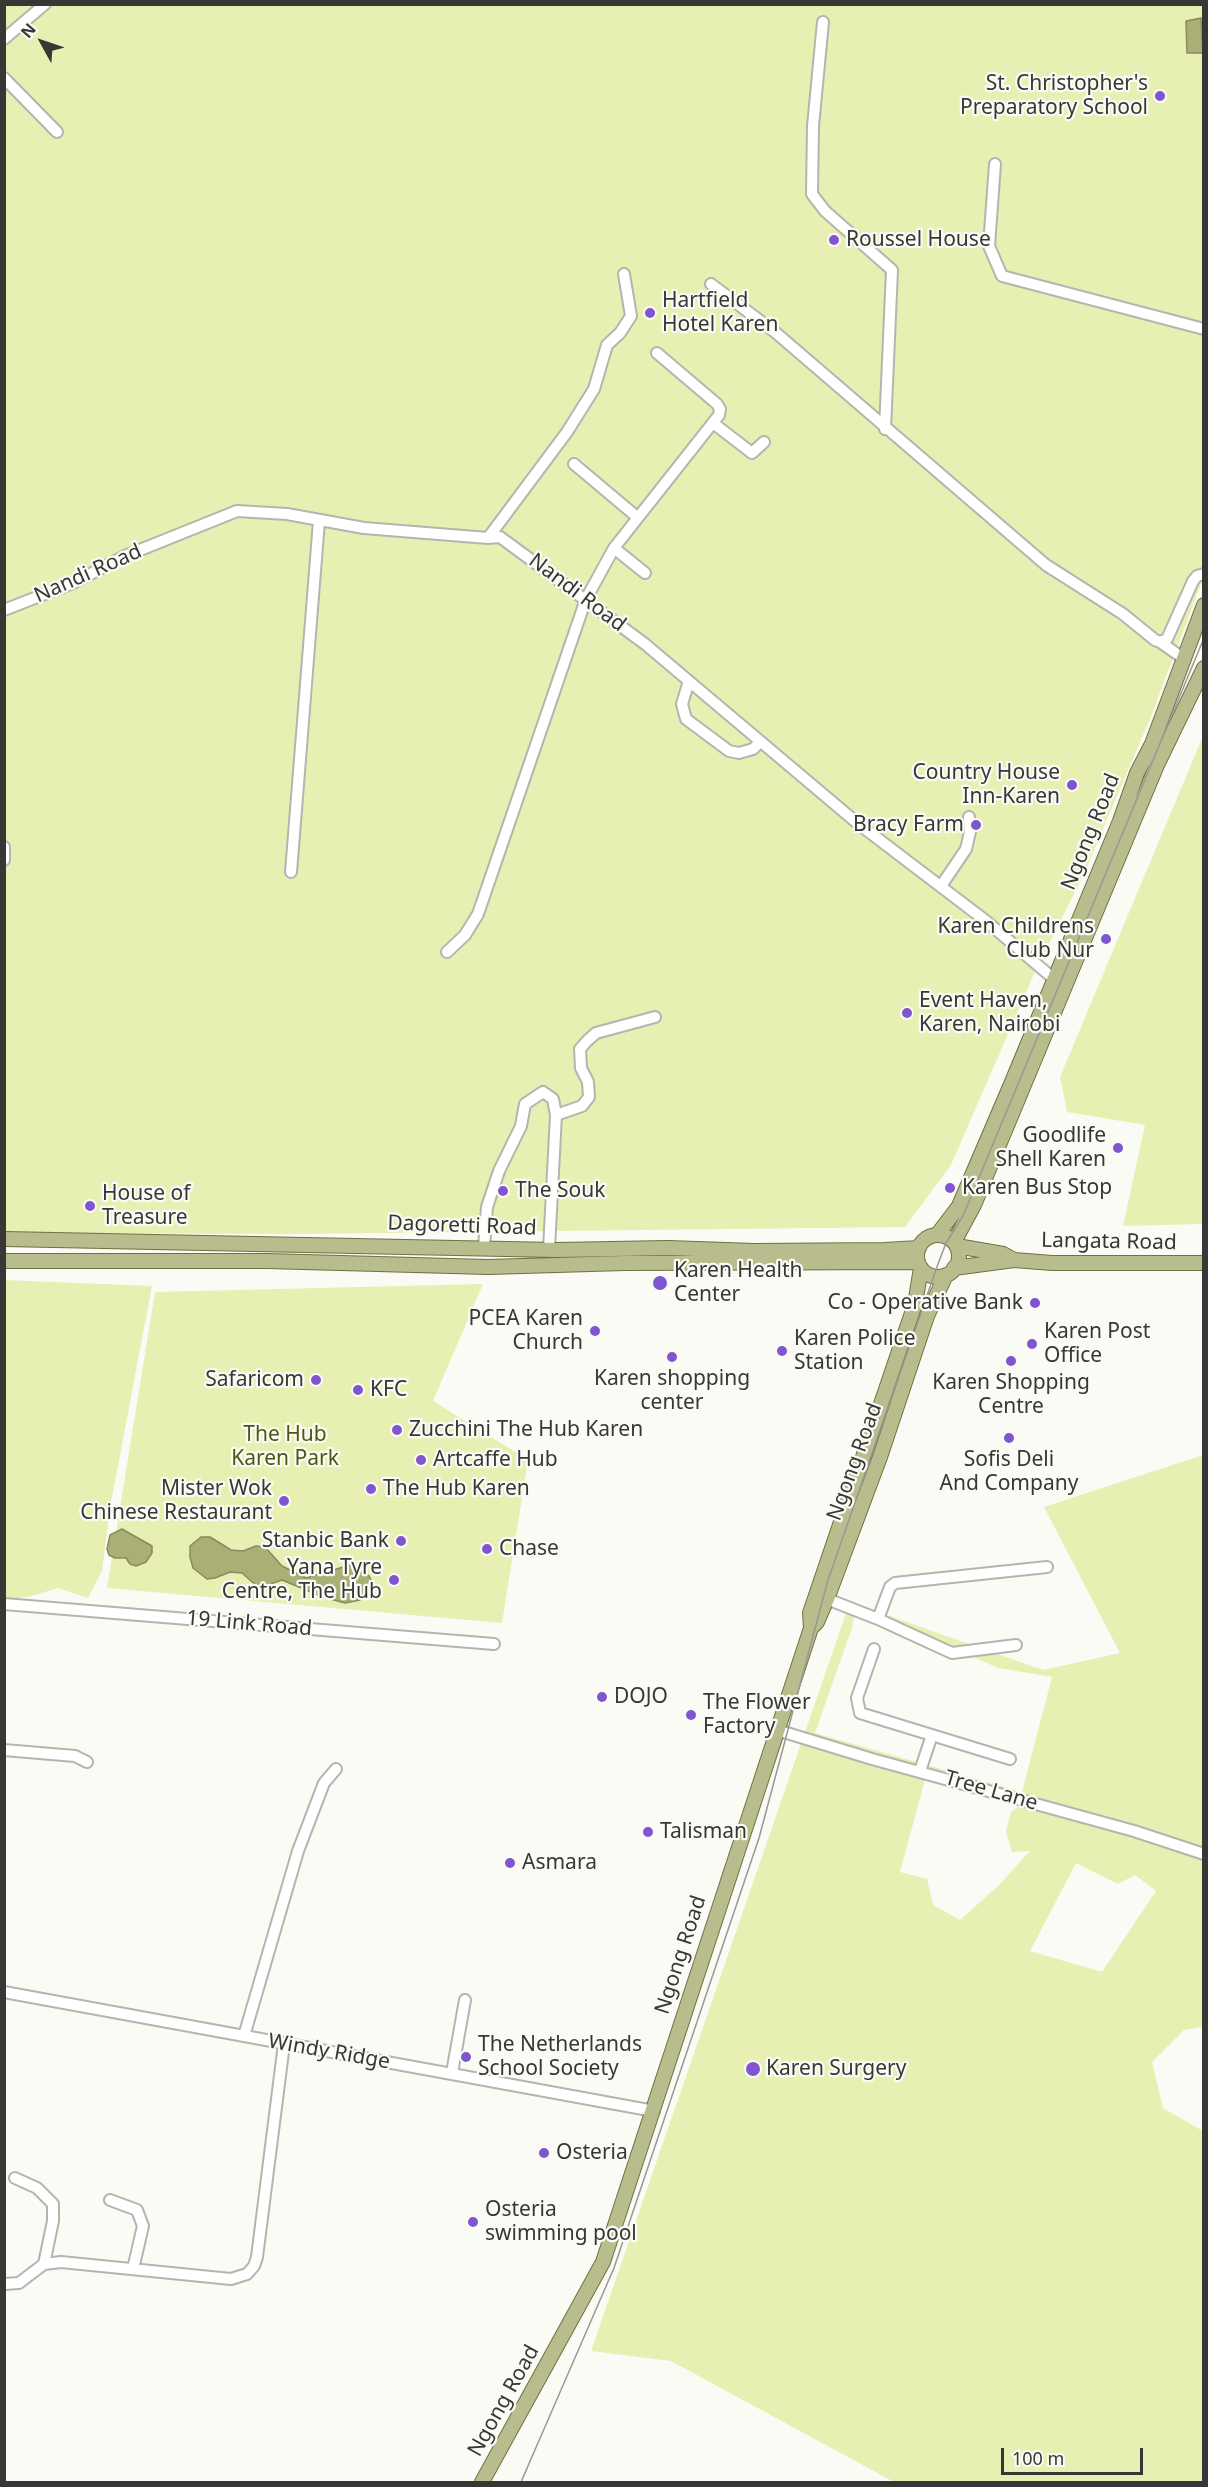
<!DOCTYPE html>
<html>
<head>
<meta charset="utf-8">
<style>
	body { margin:0 }
	#map { position:relative; width:1208px; height:2487px; overflow:hidden; background:#fafbf4; font-family:"Noto Sans",sans-serif }
	canvas { display:block }
	.frame { position:absolute; inset:0; border:6px solid #373735; pointer-events:none }
	.north { position:absolute; left:12px; top:12px; width:60px; height:60px; -webkit-text-stroke:4px #fafbf4; paint-order:stroke; rotate:310deg; font-size:16px; font-weight:700; line-height:24px; text-align:center; color:#373735 }
	.north::after { content:''; display:block; margin:auto; width:21px; height:27px; background:#373735; clip-path:polygon(50% 0,100% 100%,50% 72%,0 100%) }
	.scale { position:absolute; left:1001px; top:2448px; width:142px; height:27px; box-sizing:border-box; border:3px solid #373735; border-top:0; padding-left:8px; font-size:18px; line-height:21px; white-space:nowrap; color:#373735; -webkit-text-stroke:4px #fafbf4; paint-order:stroke }
</style>
</head>
<body>
<div id="map">
<canvas width="1208" height="2487"></canvas>
<div class="frame"></div>
<div class="north">N</div>
<div class="scale">100 m</div>
</div>
<script>
const context = document.querySelector('canvas').getContext('2d');
context.lineJoin = 'round';
function paint(path, color) {
  context.fillStyle = color;
  context.fill(path, 'evenodd');
}
function toPath(rows) {
  const path = new Path2D();
  for (const r of rows) {
    if (r.length === 3) {
      path.moveTo(r[0] + r[2], r[1]);
      path.arc(r[0], r[1], r[2], 0, 2 * Math.PI);
      continue;
    }
    path.moveTo(r[0], r[1]);
    for (let i = 2; i < r.length; i += 2) path.lineTo(r[i], r[i + 1]);
  }
  return path;
}
function trace(path, color, width, dash) {
  context.strokeStyle = color;
  context.lineWidth = width;
  context.lineCap = dash ? 'butt' : 'round';
  context.setLineDash(dash || []);
  context.stroke(path);
}
function write(font, color, halo, rows, align = 'center') {
  context.font = font + ' "Noto Sans",sans-serif';
  context.lineWidth = 4.5;
  context.setLineDash([]);
  context.textBaseline = 'middle';
  context.strokeStyle = halo;
  context.fillStyle = color;
  for (const [text, x, y, turn = 0] of rows) {
    context.save();
    context.translate(x, y);
    context.rotate((+turn || 0) * Math.PI / 180);
    context.textAlign = isNaN(turn) ? turn : align;
    if (halo) context.strokeText(text, 0, 0);
    context.fillText(text, 0, 0);
    context.restore();
  }
}
paint(toPath([
	[4,5,1203,5,1203,579,1150,719,1108,817,1085,872,1034,974,951,1165,905,1227,294,1234,5,1233],
	[1203,736,1203,1224,1123,1226,1145,1125,1067,1112,1060,1077],
	[4,1280,152,1286,110,1508,102,1571,88,1598,58,1588,32,1596,5,1600],
	[483,1284,433,1401,528,1460,502,1623,107,1588,155,1292],
	[1203,1455,1203,2027,1184,2030,1152,2062,1163,2108,1203,2131,1203,2482,894,2482,671,2361,591,2351,850,1602,1043,1670,1120,1653,1044,1507],
	[856,1608,908,1628,998,1668,1052,1677,1022,1792,815,1733,852,1628],
	[926,1776,1029,1799,1011,1812,1006,1831,1012,1852,1030,1851,998,1886,960,1920,933,1905,927,1879,900,1872],
	[1076,1863,1118,1884,1135,1875,1156,1891,1102,1972,1030,1951]
]), '#e8efb3');
const water = toPath([
	[1201,18,1203,53,1187,53,1186,21,1201,18],
	[122,1529,152,1546,152,1553,146,1562,136,1566,130,1564,126,1558,115,1558,109,1555,107,1549,110,1535,122,1529],
	[201,1537,210,1537,231,1550,243,1551,256,1546,265,1547,282,1566,306,1578,350,1565,369,1576,373,1583,371,1589,360,1600,345,1603,323,1597,282,1580,259,1588,242,1573,230,1572,215,1578,207,1579,193,1568,190,1557,190,1546,201,1537]
]);
paint(water, '#a9af75');
trace(water, '#878b62', 1.5);
const minor = toPath([
	[823,22,813,126,812,194,825,211,892,270,885,429],
	[4,39,45,4],
	[4,78,57,132],
	[995,164,989,246,1002,276,1204,329],
	[711,284,775,332,1046,565,1123,614,1155,640,1160,642,1167,639,1193,581,1197,576,1204,574],
	[713,423,752,453,764,442],
	[574,464,637,517],
	[488,538,567,432,594,389,607,345,620,333,631,316,624,274],
	[614,548,645,573],
	[4,610,73,583,125,556,237,511,287,514,364,528,488,538,500,537,645,644,856,822,986,921,1054,979],
	[1160,642,1183,658],
	[689,681,682,704,686,719,729,751,739,753,753,749,760,742],
	[4,847,4,860],
	[291,872,319,521],
	[941,886,966,849,970,832,969,817],
	[447,952,465,935,478,914,586,599,614,548,719,415,720,409,717,404,657,353],
	[556,1115,582,1106,589,1097,588,1082,581,1068,580,1049,587,1041,596,1033,655,1017],
	[484,1247,487,1207,499,1171,521,1126,525,1104,543,1092,553,1099,556,1115,549,1249],
	[827,1599,878,1619,952,1653,1016,1645],
	[4,1604,494,1644],
	[878,1619,890,1587,895,1583,1047,1567],
	[874,1649,857,1698,860,1713,1010,1759],
	[777,1730,872,1759,1134,1831,1204,1854],
	[4,1750,75,1756,87,1762],
	[920,1771,932,1735],
	[4,1992,654,2111],
	[244,2036,298,1851,324,1783,336,1769],
	[452,2073,465,2000],
	[15,2178,37,2188,53,2204,53,2221,44,2264],
	[110,2200,137,2210,143,2226,133,2269],
	[4,2284,19,2283,44,2264,61,2262,231,2279,247,2274,254,2266,257,2257,284,2044]
]);
const major = toPath([
	[937,1235,959,1206,1012,1082,1120,821,1137,773,1152,744,1204,605],
	[938,1256,21],
	[4,1239,556,1250,668,1248,754,1251,885,1250,919,1248],
	[954,1242,974,1205,1157,765,1204,668],
	[957,1246,1003,1254,1014,1260],
	[4,1261,267,1261,488,1267,625,1263,918,1262],
	[954,1268,1014,1260,1052,1263,1204,1263],
	[811,1628,817,1622,827,1599,880,1457,927,1316,946,1275],
	[482,2482,603,2262,811,1628,810,1613,915,1304,921,1268]
]);
trace(minor, '#b4b5af', 14);
trace(major, '#6d723e', 16);
trace(minor, '#fff', 10);
trace(major, '#b9bd8e', 14);
trace(toPath([
	[521,2482,614,2268,759,1838,828,1580,938,1264,946,1243,963,1216,1204,638]
]), '#989894', 1.5);
for (const [x, y, r, color] of [
	[1160,96,6,"#8056d0"],
	[834,240,6,"#8056d0"],
	[650,313,6,"#8056d0"],
	[1072,785,6,"#8056d0"],
	[976,825,6,"#8056d0"],
	[1106,939,6,"#8056d0"],
	[907,1013,6,"#8056d0"],
	[1118,1148,6,"#8056d0"],
	[950,1188,6,"#8056d0"],
	[503,1191,6,"#8056d0"],
	[90,1206,6,"#8056d0"],
	[660,1283,8,"#8056d0"],
	[1035,1303,6,"#8056d0"],
	[595,1331,6,"#8056d0"],
	[1032,1344,6,"#8056d0"],
	[782,1351,6,"#8056d0"],
	[672,1357,6,"#8056d0"],
	[1011,1361,6,"#8056d0"],
	[316,1380,6,"#8056d0"],
	[358,1390,6,"#8056d0"],
	[397,1430,6,"#8056d0"],
	[1009,1438,6,"#8056d0"],
	[421,1460,6,"#8056d0"],
	[371,1489,6,"#8056d0"],
	[284,1501,6,"#8056d0"],
	[401,1541,6,"#8056d0"],
	[487,1549,6,"#8056d0"],
	[394,1580,6,"#8056d0"],
	[602,1697,6,"#8056d0"],
	[691,1715,6,"#8056d0"],
	[648,1832,6,"#8056d0"],
	[510,1863,6,"#8056d0"],
	[466,2057,6,"#8056d0"],
	[753,2069,8,"#8056d0"],
	[544,2153,6,"#8056d0"],
	[473,2222,6,"#8056d0"]
]) {
  const dot = new Path2D();
  dot.arc(x, y, r, 0, 2 * Math.PI);
  context.fillStyle = color;
  context.fill(dot);
  trace(dot, '#fafbf4', 2);
}
write('21px', '#373735', '#fafbf4', [
	["St. Christopher's",1148,84,"right"],
	["Preparatory School",1148,108,"right"],
	["Roussel House",846,240],
	["Hartfield",662,301],
	["Hotel Karen",662,325],
	["Country House",1060,773,"right"],
	["Inn-Karen",1060,797,"right"],
	["Bracy Farm",964,825,"right"],
	["Karen Childrens",1094,927,"right"],
	["Club Nur",1094,951,"right"],
	["Event Haven,",919,1001],
	["Karen, Nairobi",919,1025],
	["Goodlife",1106,1136,"right"],
	["Shell Karen",1106,1160,"right"],
	["Karen Bus Stop",962,1188],
	["The Souk",515,1191],
	["House of",102,1194],
	["Treasure",102,1218],
	["Karen Health",674,1271],
	["Center",674,1295],
	["Co - Operative Bank",1023,1303,"right"],
	["PCEA Karen",583,1319,"right"],
	["Church",583,1343,"right"],
	["Karen Post",1044,1332],
	["Office",1044,1356],
	["Karen Police",794,1339],
	["Station",794,1363],
	["Karen shopping",672,1379,"center"],
	["center",672,1403,"center"],
	["Safaricom",304,1380,"right"],
	["Karen Shopping",1011,1383,"center"],
	["Centre",1011,1407,"center"],
	["KFC",370,1390],
	["Zucchini The Hub Karen",409,1430],
	["Artcaffe Hub",433,1460],
	["Sofis Deli",1009,1460,"center"],
	["And Company",1009,1484,"center"],
	["Mister Wok",272,1489,"right"],
	["Chinese Restaurant",272,1513,"right"],
	["The Hub Karen",383,1489],
	["Stanbic Bank",389,1541,"right"],
	["Chase",499,1549],
	["Yana Tyre",382,1568,"right"],
	["Centre, The Hub",382,1592,"right"],
	["DOJO",614,1697],
	["The Flower",703,1703],
	["Factory",703,1727],
	["Talisman",660,1832],
	["Asmara",522,1863],
	["The Netherlands",478,2045],
	["School Society",478,2069],
	["Karen Surgery",766,2069],
	["Osteria",556,2153],
	["Osteria",485,2210],
	["swimming pool",485,2234]
], 'left');
write('21px', '#373735', '#fafbf4', [
	["Nandi Road",88,574,-24],
	["Nandi Road",577,593,37],
	["Ngong Road",1091,832,-68],
	["Dagoretti Road",462,1226,2],
	["Langata Road",1109,1242,1],
	["Ngong Road",855,1462,-70],
	["19 Link Road",249,1624,5],
	["Tree Lane",991,1791,16],
	["Ngong Road",681,1955,-72],
	["Windy Ridge",329,2052,10],
	["Ngong Road",504,2401,-61]
]);
write('21px', '#505511', '#fafbf4', [
	["The Hub",285,1435],
	["Karen Park",285,1459]
]);
</script>
</body>
</html>
